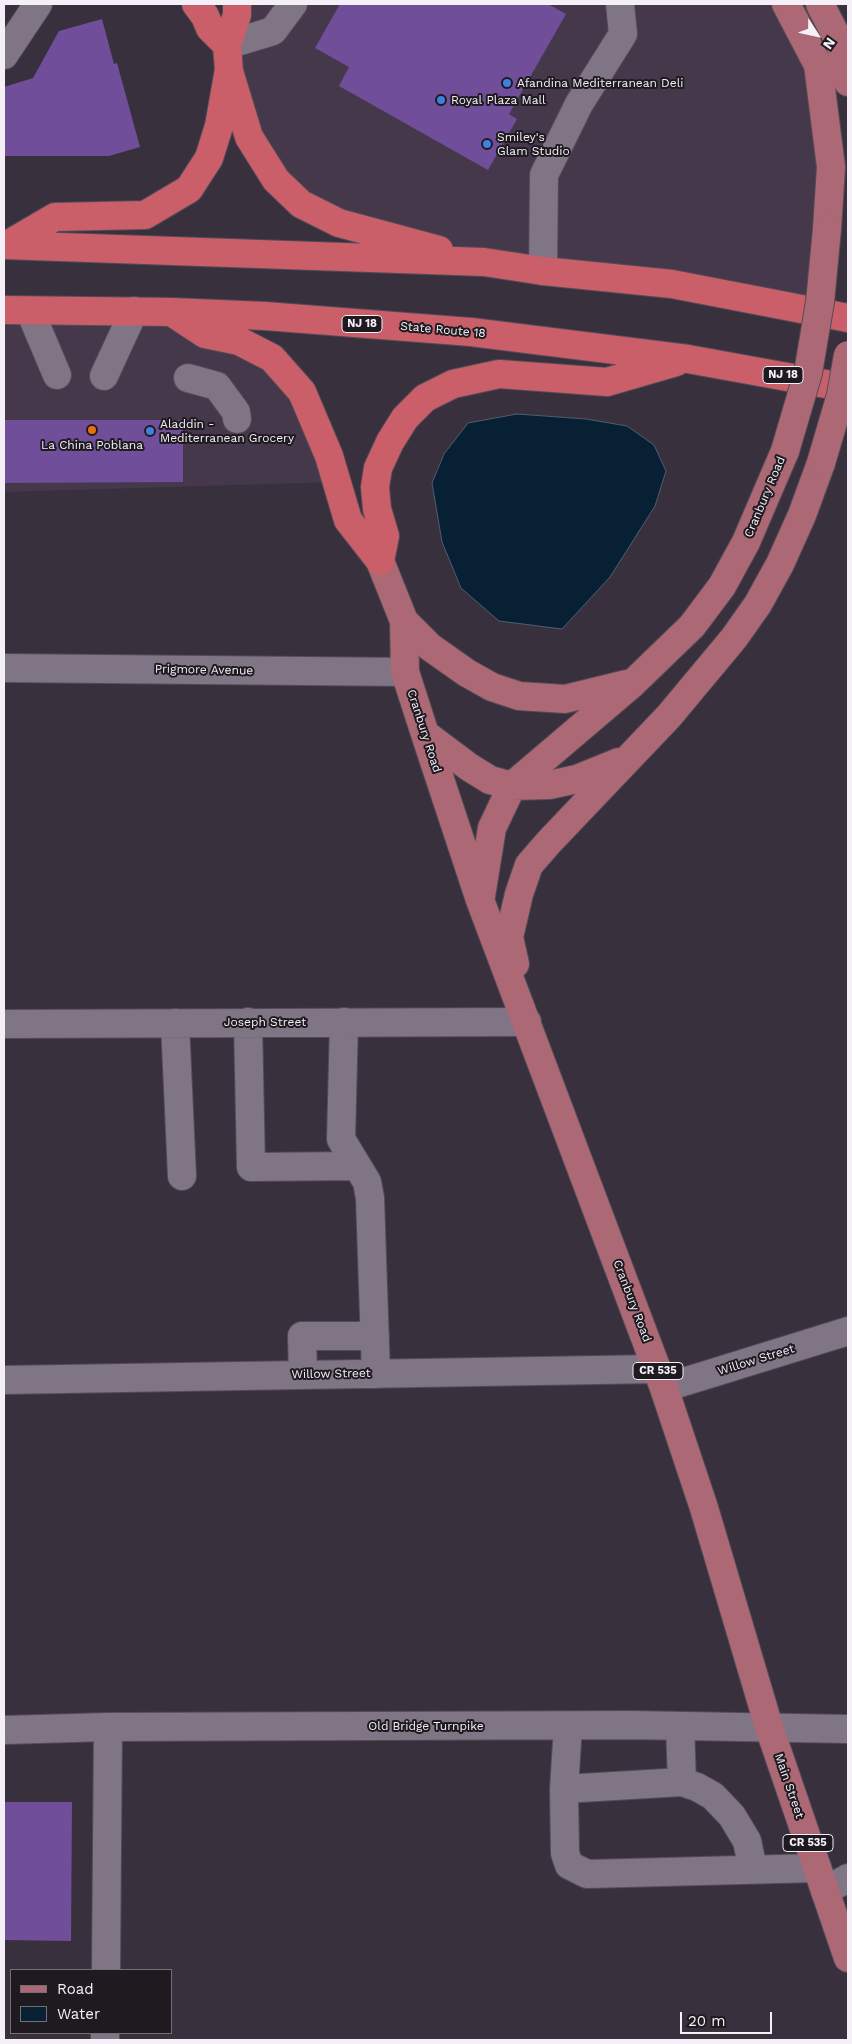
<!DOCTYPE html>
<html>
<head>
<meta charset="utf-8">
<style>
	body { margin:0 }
	#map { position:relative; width:852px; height:2044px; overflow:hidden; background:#39303e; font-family:"Work Sans",sans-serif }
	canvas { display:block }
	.frame { position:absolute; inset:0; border:5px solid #f5eff8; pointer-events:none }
	.legend { position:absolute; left:10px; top:1969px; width:162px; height:65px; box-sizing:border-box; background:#1e1a20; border:1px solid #746f76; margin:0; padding:6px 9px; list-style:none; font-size:15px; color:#f5eff8 }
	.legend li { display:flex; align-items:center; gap:10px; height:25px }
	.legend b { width:25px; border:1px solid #746f76 }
	.north { position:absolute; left:792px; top:10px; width:50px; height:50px; -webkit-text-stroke:4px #1e1a20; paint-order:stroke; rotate:125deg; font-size:14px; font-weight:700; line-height:20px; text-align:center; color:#f5eff8 }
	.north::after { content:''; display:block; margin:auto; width:18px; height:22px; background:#f5eff8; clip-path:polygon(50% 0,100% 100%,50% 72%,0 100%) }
	.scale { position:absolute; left:680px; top:2012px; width:92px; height:22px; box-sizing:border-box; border:2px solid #f5eff8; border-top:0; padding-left:6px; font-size:15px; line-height:18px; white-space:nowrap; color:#f5eff8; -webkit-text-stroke:4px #1e1a20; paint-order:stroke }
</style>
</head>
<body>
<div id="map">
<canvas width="852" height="2044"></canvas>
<div class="frame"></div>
<ul class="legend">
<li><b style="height:6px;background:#ac6874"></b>Road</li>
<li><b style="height:14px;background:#082034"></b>Water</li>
</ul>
<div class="north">N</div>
<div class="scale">20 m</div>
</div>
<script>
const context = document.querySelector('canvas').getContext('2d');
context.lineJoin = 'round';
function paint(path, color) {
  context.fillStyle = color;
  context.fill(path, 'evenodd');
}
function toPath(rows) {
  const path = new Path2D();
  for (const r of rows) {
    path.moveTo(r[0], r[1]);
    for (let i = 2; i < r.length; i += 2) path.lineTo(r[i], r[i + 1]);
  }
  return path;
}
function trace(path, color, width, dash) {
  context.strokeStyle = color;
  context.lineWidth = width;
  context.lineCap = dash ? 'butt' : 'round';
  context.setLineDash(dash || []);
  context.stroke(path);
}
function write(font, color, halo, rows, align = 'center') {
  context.font = font + ' "Work Sans",sans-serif';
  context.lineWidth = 4;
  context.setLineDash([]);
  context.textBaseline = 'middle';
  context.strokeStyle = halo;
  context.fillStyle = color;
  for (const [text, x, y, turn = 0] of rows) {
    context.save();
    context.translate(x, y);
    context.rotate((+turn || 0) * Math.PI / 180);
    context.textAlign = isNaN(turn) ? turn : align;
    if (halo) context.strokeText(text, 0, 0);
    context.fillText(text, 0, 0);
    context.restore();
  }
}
paint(toPath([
	[237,4,786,4,818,65,831,167,815,312,543,271,339,223,249,137],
	[4,310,134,311,272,358,336,482,4,492]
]), '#45384b');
const water = toPath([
	[517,414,586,419,627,426,654,445,666,471,655,506,610,577,562,629,499,621,461,588,442,542,432,483,444,454,468,423,517,414]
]);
paint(water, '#082034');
trace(water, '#4f5e6f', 1);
paint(toPath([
	[340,4,548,4,566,14,509,114,517,119,488,170,339,86,349,67,315,48],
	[102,19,114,64,117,63,140,147,109,156,4,156,4,87,33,78,59,31],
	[4,420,183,420,183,482,4,483],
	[4,1802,72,1802,71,1941,4,1940]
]), '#704e9a');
const minor = toPath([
	[227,45,273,31,293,4],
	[4,55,38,4],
	[543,271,544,175,579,104,623,34,620,4],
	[30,311,57,375],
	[104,376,134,311],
	[188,378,217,386,236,412,237,419],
	[4,668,405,672],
	[248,1022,251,1167,357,1166],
	[344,1022,341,1139,367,1182,370,1198,376,1374],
	[175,1023,182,1176],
	[4,1024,527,1022],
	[303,1375,302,1336,375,1336],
	[4,1380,657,1369],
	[664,1388,848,1331],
	[568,1726,564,1789,565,1853,569,1865,587,1874,817,1868],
	[4,1730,108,1727,630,1725,848,1729],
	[682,1782,697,1787,713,1796,732,1816,747,1841,753,1869],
	[564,1789,682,1782,680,1726],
	[825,1891,848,1878],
	[106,1970,108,1727],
	[105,2040,105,2033]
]);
const major = toPath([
	[786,4,818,65,831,167,827,229],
	[820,4,840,43,848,82],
	[380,561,404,621,405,672,425,734,480,900,664,1388,704,1508,769,1727,848,1958],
	[404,621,430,647,467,673,492,687,519,696,565,699,626,684],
	[425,734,469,767,490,780,512,786,549,785,577,779,619,762],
	[481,896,492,828,512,786,633,683,692,626,722,586,746,542,785,451],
	[515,964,509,937,519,894,529,865,549,842,669,716,734,638,758,604,780,564,802,515,821,463]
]);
const highway = toPath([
	[196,4,205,16,210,28,227,45],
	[237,4,237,15,227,45,229,71,249,137,276,180,301,204,339,223,439,250],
	[4,245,484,262,543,271,672,284,848,318],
	[7,245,55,217,145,215,189,189,209,158,219,126,228,75],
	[4,310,172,312,265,316,471,332,688,359,848,388],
	[173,313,205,334,239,341,272,358,302,392,329,456,348,520,380,561],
	[380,561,385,536,377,509,375,487,378,468,390,442,405,418,425,398,453,384,499,374,607,382,676,362]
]);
trace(minor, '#534c57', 30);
trace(major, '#534c57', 30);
trace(highway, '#534c57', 30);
trace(minor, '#807585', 28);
trace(major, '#ac6874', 28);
trace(highway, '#ca5f69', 28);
const majorBridge = toPath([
	[785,451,808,373,820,302,827,229],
	[821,463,841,395,848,355]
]);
trace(majorBridge, '#534c57', 30, []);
trace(majorBridge, '#ac6874', 28);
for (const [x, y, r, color] of [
	[507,83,5,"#3f7fe0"],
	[441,100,5,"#3f7fe0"],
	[487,144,5,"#3f7fe0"],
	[92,430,5,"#e8710a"],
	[150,431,5,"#3f7fe0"]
]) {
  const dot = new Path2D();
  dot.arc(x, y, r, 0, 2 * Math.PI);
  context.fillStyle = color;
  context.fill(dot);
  trace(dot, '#1e1a20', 2);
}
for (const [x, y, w] of [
	[362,324,40],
	[783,375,40],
	[658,1371,50],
	[808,1843,50]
]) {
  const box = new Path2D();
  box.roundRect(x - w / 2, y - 8.5, w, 17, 4);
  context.fillStyle = '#1e1a20';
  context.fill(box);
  trace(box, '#f5eff8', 1);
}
write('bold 11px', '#f5eff8', null, [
	["NJ 18",362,324],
	["NJ 18",783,375],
	["CR 535",658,1371],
	["CR 535",808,1843]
]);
write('12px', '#f5eff8', '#1e1a20', [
	["Afandina Mediterranean Deli",517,83],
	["Royal Plaza Mall",451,100],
	["Smiley's",497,137],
	["Glam Studio",497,151],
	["Aladdin -",160,424],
	["Mediterranean Grocery",160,438],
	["La China Poblana",92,445,"center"]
], 'left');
write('12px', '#f5eff8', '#1e1a20', [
	["State Route 18",443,330,5],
	["Cranbury Road",765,497,-67],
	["Prigmore Avenue",204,670,1],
	["Cranbury Road",424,731,72],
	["Joseph Street",265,1022],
	["Cranbury Road",632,1301,69],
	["Willow Street",756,1360,-17],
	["Willow Street",331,1374,-1],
	["Old Bridge Turnpike",426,1726],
	["Main Street",789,1786,71]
]);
</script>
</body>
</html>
